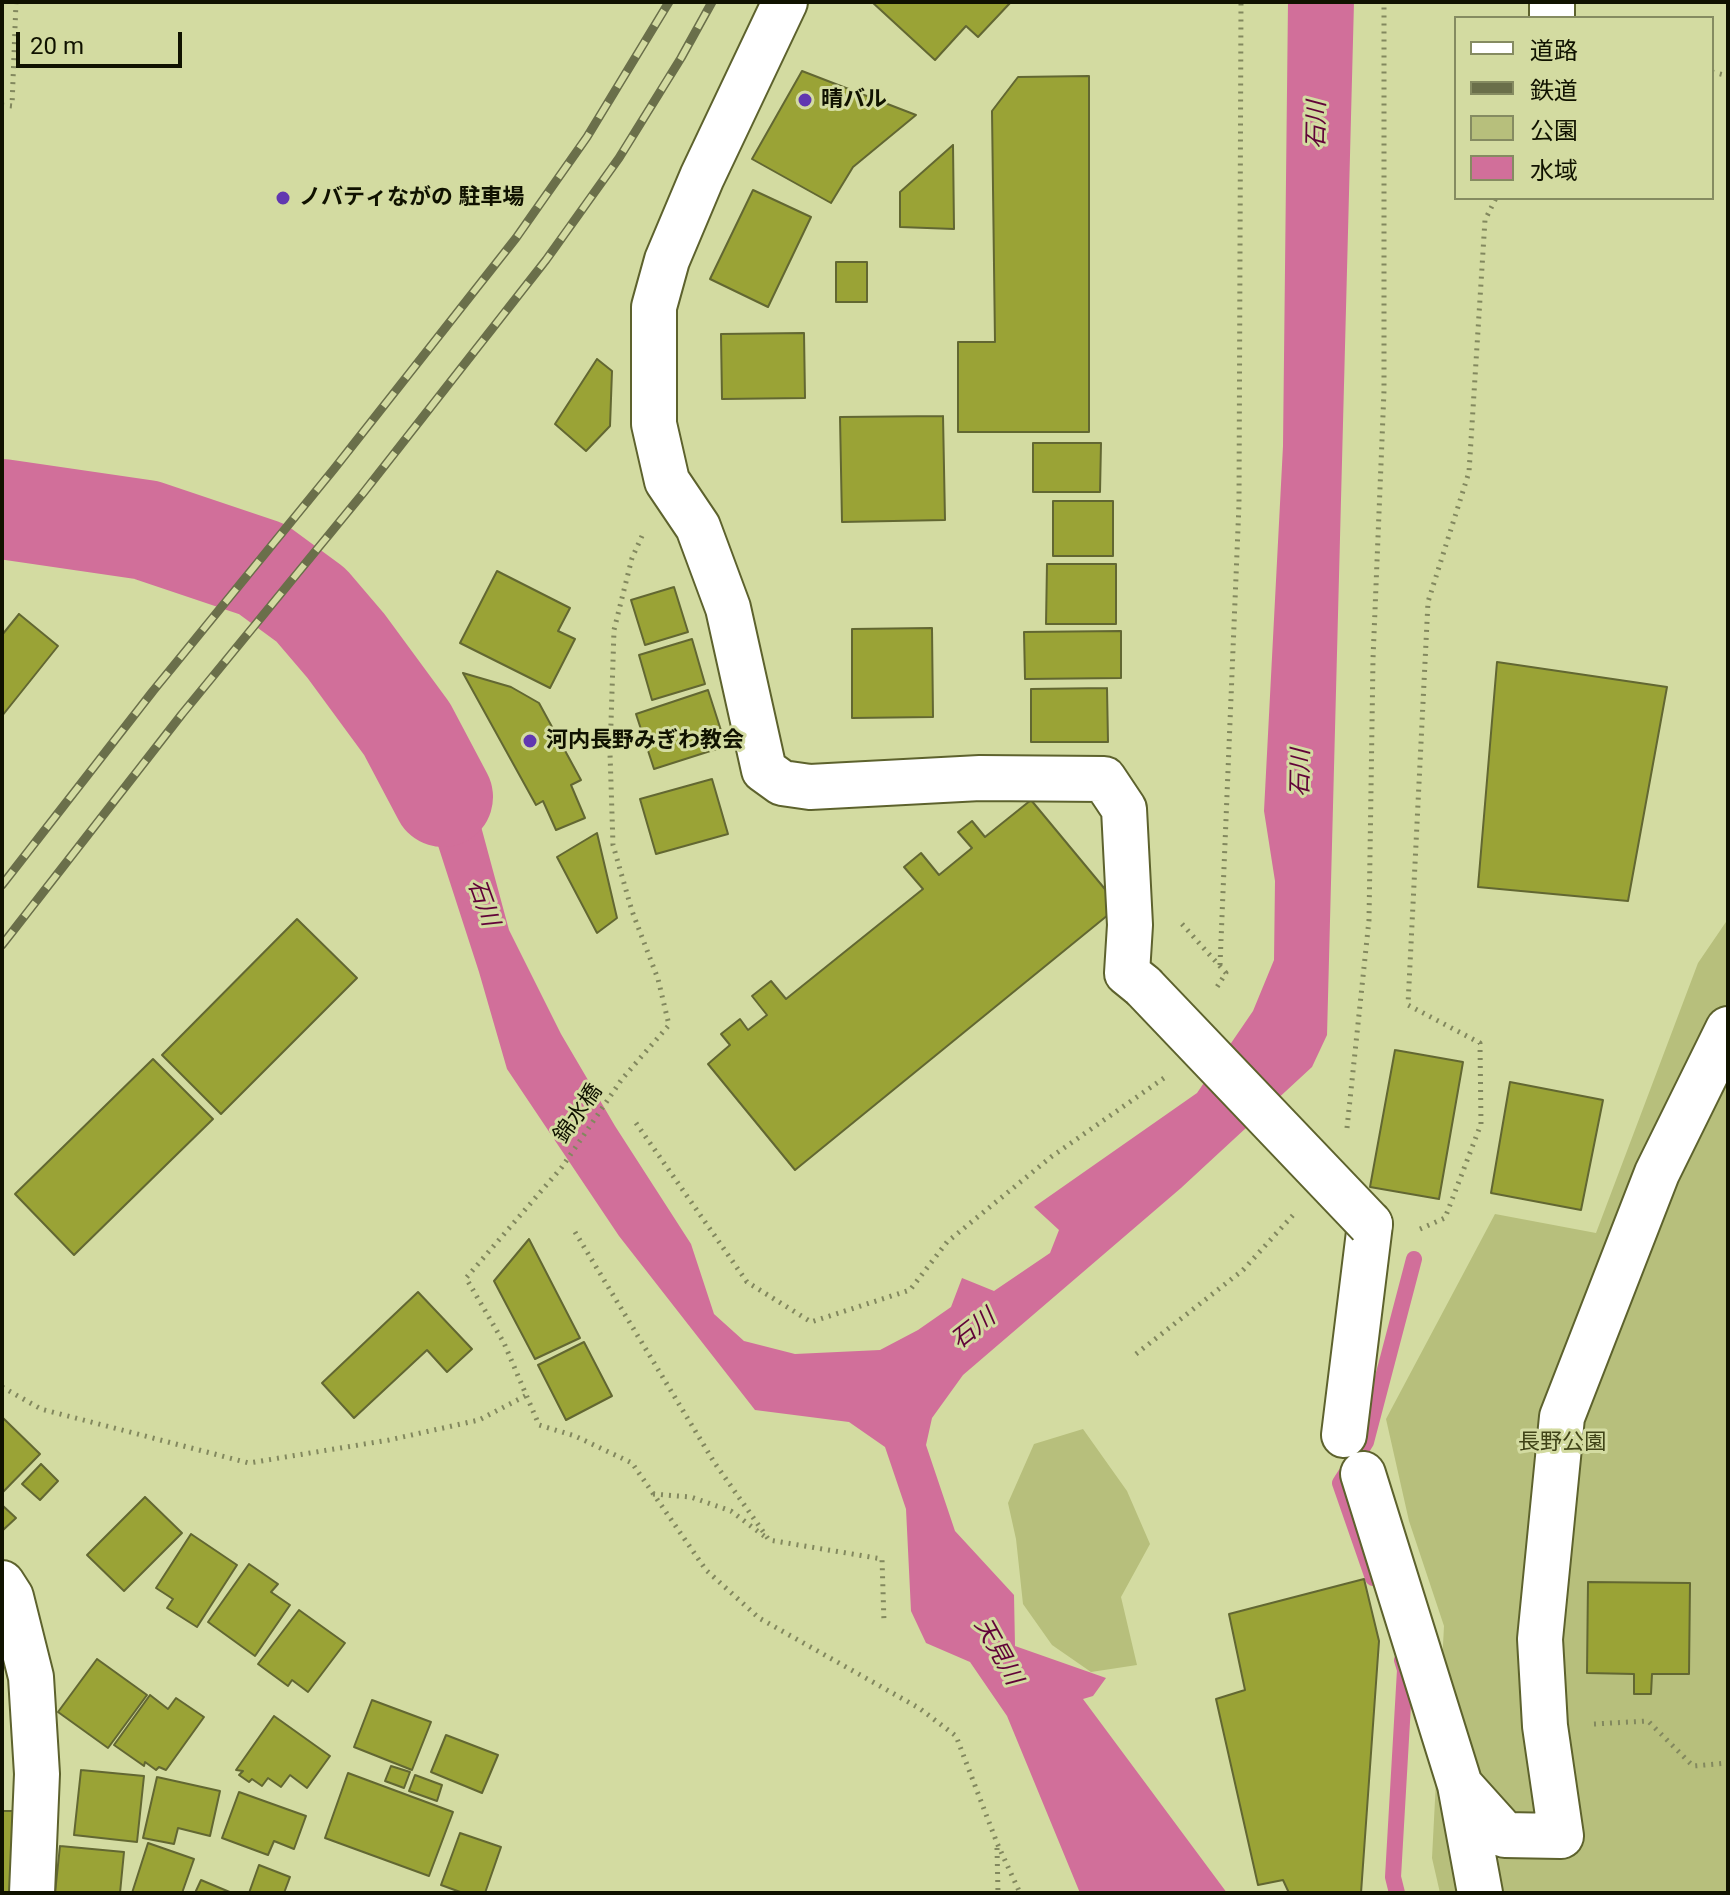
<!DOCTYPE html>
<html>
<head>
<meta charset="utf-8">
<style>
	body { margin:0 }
	#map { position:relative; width:1730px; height:1895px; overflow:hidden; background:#d3dba1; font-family:Roboto,"Noto Sans JP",sans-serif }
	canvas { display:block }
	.frame { position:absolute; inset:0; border:4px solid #101200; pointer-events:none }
	.legend { position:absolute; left:1454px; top:16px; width:260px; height:184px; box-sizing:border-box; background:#d3dba1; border:2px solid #858b61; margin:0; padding:10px 14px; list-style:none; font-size:24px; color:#101200 }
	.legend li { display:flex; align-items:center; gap:16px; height:40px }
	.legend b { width:40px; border:2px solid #858b61 }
	.scale { position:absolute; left:16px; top:32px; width:166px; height:36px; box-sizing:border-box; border:4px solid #101200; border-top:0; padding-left:10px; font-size:24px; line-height:28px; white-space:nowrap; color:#101200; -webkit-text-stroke:6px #d3dba1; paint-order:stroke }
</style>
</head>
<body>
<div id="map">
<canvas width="1730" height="1895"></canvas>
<div class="frame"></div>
<ul class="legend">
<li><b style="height:10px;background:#fff"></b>道路</li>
<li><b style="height:10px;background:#6a6f4a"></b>鉄道</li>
<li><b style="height:22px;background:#b7bf7c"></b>公園</li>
<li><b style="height:22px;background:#d16f9a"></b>水域</li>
</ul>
<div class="scale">20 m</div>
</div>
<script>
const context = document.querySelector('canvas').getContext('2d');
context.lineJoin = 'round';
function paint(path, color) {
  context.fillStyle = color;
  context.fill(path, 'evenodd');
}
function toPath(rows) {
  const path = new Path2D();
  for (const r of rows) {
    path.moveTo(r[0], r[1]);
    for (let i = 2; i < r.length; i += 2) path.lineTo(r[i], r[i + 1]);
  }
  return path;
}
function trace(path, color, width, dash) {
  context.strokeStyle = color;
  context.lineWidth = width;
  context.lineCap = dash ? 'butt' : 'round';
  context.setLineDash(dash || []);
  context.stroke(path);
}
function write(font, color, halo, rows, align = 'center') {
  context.font = font + ' Roboto,"Noto Sans JP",sans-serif';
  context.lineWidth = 6;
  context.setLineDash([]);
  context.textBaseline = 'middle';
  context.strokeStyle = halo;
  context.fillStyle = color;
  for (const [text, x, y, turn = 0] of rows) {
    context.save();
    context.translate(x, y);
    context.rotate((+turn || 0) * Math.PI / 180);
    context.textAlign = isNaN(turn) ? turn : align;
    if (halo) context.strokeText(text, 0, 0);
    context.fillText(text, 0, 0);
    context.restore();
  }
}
paint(toPath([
	[1728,919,1728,1893,1440,1893,1432,1858,1444,1626,1409,1521,1386,1419,1495,1214,1596,1233,1698,963],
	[1083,1429,1127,1491,1150,1544,1121,1597,1137,1665,1091,1672,1052,1645,1023,1604,1016,1539,1008,1503,1034,1444]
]), '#b7bf7c');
paint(toPath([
	[1288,2,1354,2,1327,1035,1312,1067,1181,1188,963,1375,932,1418,926,1445,955,1531,1014,1595,1015,1646,1106,1678,1093,1696,1083,1699,1227,1893,1080,1893,1007,1716,970,1662,926,1643,911,1611,906,1509,885,1447,849,1422,755,1410,619,1236,507,1069,479,972,421,793,362,684,402,674,472,793,509,930,561,1034,615,1126,691,1244,714,1314,744,1341,795,1354,880,1350,918,1330,951,1307,962,1278,994,1291,1050,1253,1059,1230,1034,1207,1197,1093,1253,1011,1274,960,1275,881,1264,811,1283,446]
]), '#d16f9a');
trace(toPath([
	[1373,1578,1340,1483,1366,1442,1414,1259],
	[1397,1893,1393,1877,1405,1670,1402,1660]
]), '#d16f9a', 16);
trace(toPath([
	[2,509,146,530,262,569,311,605,346,646,407,729,443,797]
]), '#d16f9a', 100);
const building = toPath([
	[872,2,1011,2,978,37,966,26,935,60,872,2],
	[802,71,916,115,853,167,831,203,752,159,802,71],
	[1089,76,1089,432,958,432,958,342,995,342,992,111,1018,77,1089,76],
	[953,145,954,229,900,227,900,192,953,145],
	[753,190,811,217,768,307,710,279,753,190],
	[836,262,867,262,867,302,836,302,836,262],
	[804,333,805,398,722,399,721,334,804,333],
	[597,359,612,371,610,426,586,451,555,424,597,359],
	[943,416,945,520,842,522,840,417,943,416],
	[1033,443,1101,443,1100,492,1033,492,1033,443],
	[1053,501,1113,501,1113,556,1053,556,1053,501],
	[1047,564,1116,564,1116,624,1046,624,1047,564],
	[497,571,570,608,558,631,575,639,550,688,460,643,497,571],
	[674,587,688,632,645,645,631,600,674,587],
	[19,614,58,646,2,716,2,635,19,614],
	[932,628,933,717,852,718,852,629,932,628],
	[1121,631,1121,678,1025,679,1024,632,1121,631],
	[692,639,705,684,652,700,639,655,692,639],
	[1497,662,1667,687,1628,901,1478,887,1497,662],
	[463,673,511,687,539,703,581,780,571,785,585,818,556,830,543,801,536,805,463,673],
	[1107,688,1108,742,1031,742,1031,689,1107,688],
	[708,690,726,746,654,769,636,714,708,690],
	[712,779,728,834,656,854,640,799,712,779],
	[1031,800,1119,906,795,1170,708,1064,730,1045,721,1034,740,1019,748,1030,767,1015,752,996,771,981,786,999,923,889,904,867,921,853,939,875,972,848,958,832,972,821,985,837,1031,800],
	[597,833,617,918,597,933,557,857,597,833],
	[297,919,357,978,221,1114,162,1055,297,919],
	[1395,1050,1463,1062,1439,1199,1370,1187,1395,1050],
	[153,1059,213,1119,74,1255,15,1194,153,1059],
	[1510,1082,1603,1100,1581,1210,1491,1193,1510,1082],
	[529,1239,580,1338,535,1359,494,1281,529,1239],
	[418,1292,472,1349,447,1372,427,1350,354,1418,322,1383,418,1292],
	[584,1342,612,1396,566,1420,538,1365,584,1342],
	[2,1417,40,1454,2,1493,2,1417],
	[41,1464,58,1481,40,1500,22,1484,41,1464],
	[145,1497,182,1533,124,1591,87,1555,145,1497],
	[2,1505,16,1518,2,1531,2,1505],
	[191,1534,237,1565,197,1627,167,1608,173,1599,156,1588,191,1534],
	[249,1564,278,1584,271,1592,290,1605,255,1656,208,1622,249,1564],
	[1364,1579,1379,1641,1361,1893,1289,1893,1283,1880,1258,1885,1216,1699,1245,1690,1229,1614,1364,1579],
	[1588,1582,1690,1583,1689,1674,1652,1674,1651,1694,1634,1694,1634,1674,1587,1673,1588,1582],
	[299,1610,345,1643,308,1692,292,1680,288,1686,258,1664,299,1610],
	[97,1659,147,1695,108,1748,58,1712,97,1659],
	[150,1695,168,1709,176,1698,204,1717,166,1770,159,1767,156,1770,145,1762,144,1766,114,1745,150,1695],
	[372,1700,431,1722,412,1770,354,1747,372,1700],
	[274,1716,330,1756,307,1788,290,1775,281,1787,268,1778,262,1786,252,1779,249,1782,239,1775,243,1771,236,1770,274,1716],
	[446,1735,498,1755,482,1793,431,1772,446,1735],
	[391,1766,410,1772,404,1788,385,1781,391,1766],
	[81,1770,144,1776,137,1842,74,1835,81,1770],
	[348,1773,453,1812,429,1876,325,1838,348,1773],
	[415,1775,442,1785,437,1801,409,1791,415,1775],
	[157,1777,220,1791,210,1836,178,1828,174,1844,143,1838,157,1777],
	[239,1792,306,1816,294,1849,274,1841,268,1855,222,1838,239,1792],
	[2,1811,16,1811,14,1893,2,1893,2,1811],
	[460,1833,501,1847,485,1893,463,1893,441,1885,460,1833],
	[148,1843,194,1859,182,1893,132,1893,148,1843],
	[60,1846,124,1852,120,1893,55,1893,60,1846],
	[259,1865,290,1877,284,1893,249,1893,259,1865],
	[201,1880,232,1893,195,1893,201,1880]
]);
paint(building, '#9aa336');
trace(building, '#626732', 2);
const minor = toPath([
	[785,2,702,177,667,260,654,307,654,424,667,481,698,527,728,608,764,770,782,783,810,787,980,778,1104,779,1124,809,1130,925,1127,973,1143,986],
	[1552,18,1552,2],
	[1344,1435,1370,1224],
	[1363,1474,1460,1785,1505,1835,1561,1836,1545,1726,1540,1639,1562,1417,1657,1173,1728,1029],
	[2,1583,11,1597,31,1677,37,1774,32,1893],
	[1460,1785,1480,1893]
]);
trace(minor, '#5d622d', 48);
trace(toPath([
	[1712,72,1728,76],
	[2,105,12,106,16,2],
	[642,536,632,558,614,630,610,753,613,845,632,911,658,979,669,1025,622,1079,562,1167,466,1278,504,1343,539,1425,575,1436,632,1463,706,1570,759,1618,919,1708,956,1736,997,1843,1020,1893],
	[1182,924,1226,973,1215,990],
	[1220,965,1239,504,1241,2],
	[636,1123,747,1282,811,1322,910,1290,947,1242,1051,1157,1164,1078],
	[1347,1128,1369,920,1373,659,1384,391,1384,2],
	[1420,1229,1445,1218,1481,1124,1480,1043,1408,1005,1428,602,1469,472,1485,220,1496,198],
	[575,1232,714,1462,769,1540,882,1559,884,1622],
	[1136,1354,1243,1270,1294,1214],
	[2,1387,41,1409,249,1463,389,1440,479,1420,527,1395],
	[653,1494,691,1497,731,1511,764,1536],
	[1594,1724,1648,1721,1693,1766,1728,1763],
	[997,1848,998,1893]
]), '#82885e', 5, [2, 6]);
trace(minor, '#fff', 44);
const rail = toPath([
	[2,885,153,691,334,469,516,238,587,137,669,2],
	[2,945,182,714,364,492,546,260,619,158,681,58,712,2]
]);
trace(rail, '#6a6f4a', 9);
trace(rail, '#d3dba1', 6, [18]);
const minorBridge = toPath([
	[1143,986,1370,1224]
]);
trace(minorBridge, '#5d622d', 48, []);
trace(minorBridge, '#fff', 44);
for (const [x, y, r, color] of [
	[805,100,8,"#6138b0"],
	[283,198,8,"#6138b0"],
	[530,741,8,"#6138b0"]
]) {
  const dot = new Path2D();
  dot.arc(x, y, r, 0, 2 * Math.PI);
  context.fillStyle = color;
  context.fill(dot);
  trace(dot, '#d3dba1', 3);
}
write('bold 22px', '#101200', '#d3dba1', [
	["晴バル",821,100],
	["ノバティながの 駐車場",299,198],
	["河内長野みぎわ教会",546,741]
], 'left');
write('22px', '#101200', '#d3dba1', [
	["錦水橋",579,1114,-55]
]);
write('22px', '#404418', '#d3dba1', [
	["長野公園",1562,1443]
]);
write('italic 24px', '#600338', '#d3dba1', [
	["石川",1318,125,-89],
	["石川",1302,773,-89],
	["石川",482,903,70],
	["石川",974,1330,-38],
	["天見川",997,1652,61]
]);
</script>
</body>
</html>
